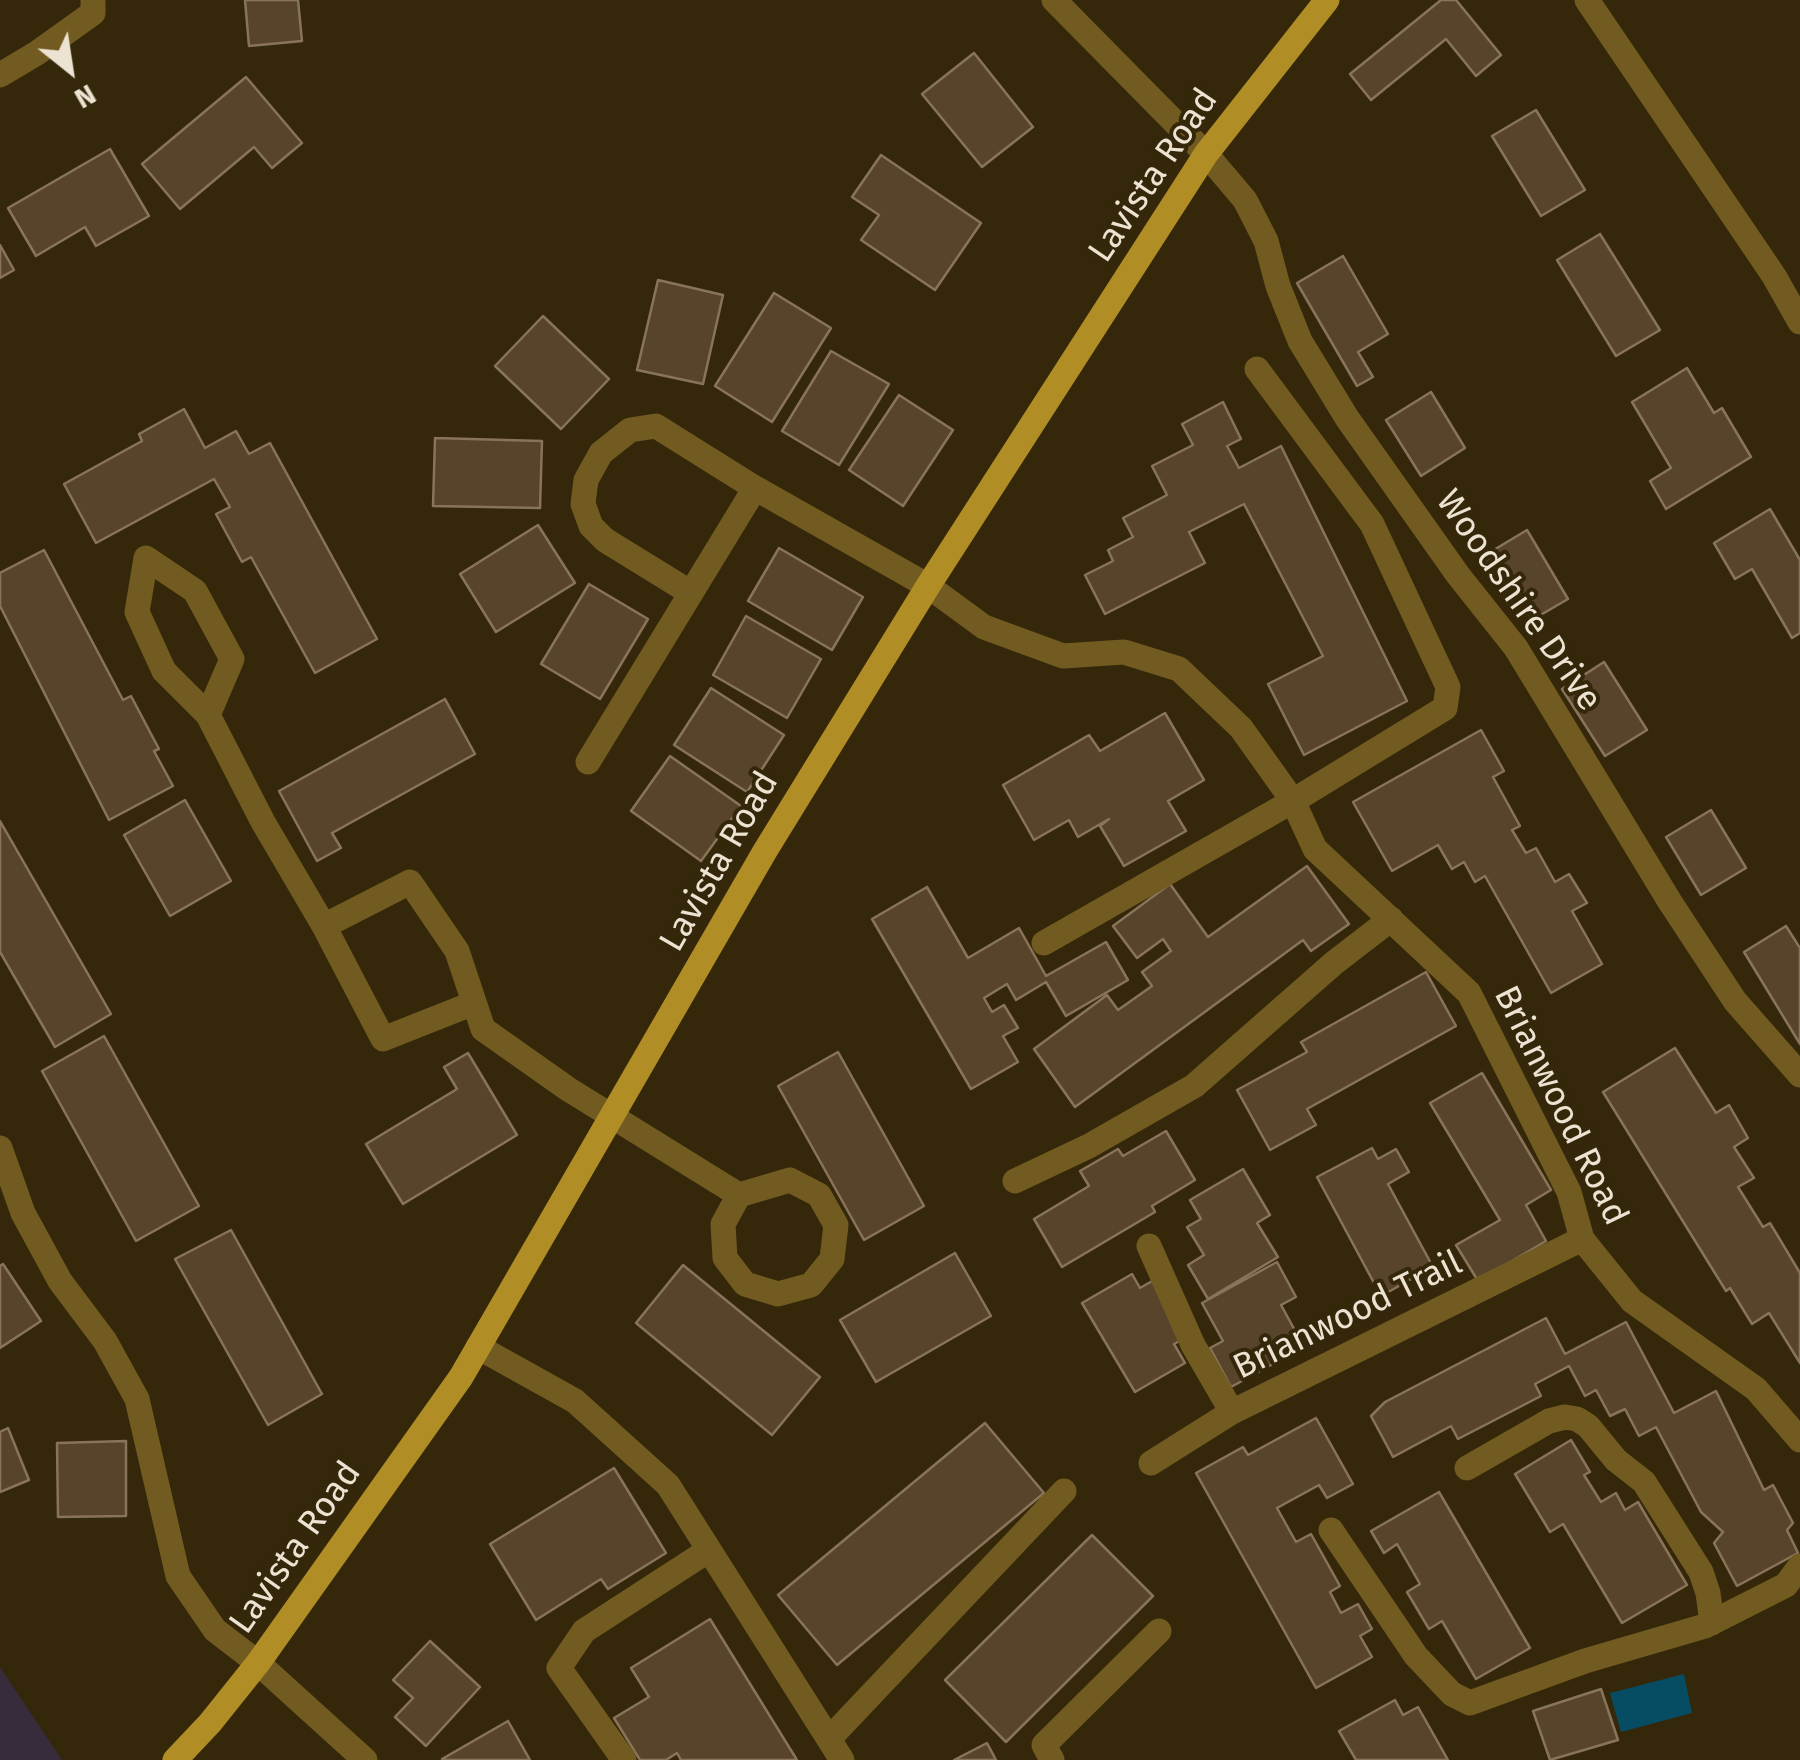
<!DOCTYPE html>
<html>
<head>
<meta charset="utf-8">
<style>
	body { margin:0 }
	#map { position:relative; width:1800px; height:1760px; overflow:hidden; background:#35270a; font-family:"Fira Sans",sans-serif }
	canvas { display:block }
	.north { position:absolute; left:20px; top:20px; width:100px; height:100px; -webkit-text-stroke:8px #35270a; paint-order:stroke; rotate:150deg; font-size:28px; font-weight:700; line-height:40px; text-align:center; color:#ece3d2 }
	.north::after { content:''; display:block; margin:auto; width:35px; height:45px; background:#ece3d2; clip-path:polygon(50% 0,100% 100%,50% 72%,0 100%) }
</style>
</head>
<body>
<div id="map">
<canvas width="1800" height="1760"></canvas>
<div class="north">N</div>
</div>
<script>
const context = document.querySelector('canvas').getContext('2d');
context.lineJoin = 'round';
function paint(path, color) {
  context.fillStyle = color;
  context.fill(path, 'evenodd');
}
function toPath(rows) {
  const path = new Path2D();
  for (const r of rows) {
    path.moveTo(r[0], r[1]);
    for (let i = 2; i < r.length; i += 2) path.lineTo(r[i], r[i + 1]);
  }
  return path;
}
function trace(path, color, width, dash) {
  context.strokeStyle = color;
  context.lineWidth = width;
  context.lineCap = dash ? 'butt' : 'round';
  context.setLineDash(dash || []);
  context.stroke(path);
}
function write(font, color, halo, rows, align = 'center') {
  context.font = font + ' "Fira Sans",sans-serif';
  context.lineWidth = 8;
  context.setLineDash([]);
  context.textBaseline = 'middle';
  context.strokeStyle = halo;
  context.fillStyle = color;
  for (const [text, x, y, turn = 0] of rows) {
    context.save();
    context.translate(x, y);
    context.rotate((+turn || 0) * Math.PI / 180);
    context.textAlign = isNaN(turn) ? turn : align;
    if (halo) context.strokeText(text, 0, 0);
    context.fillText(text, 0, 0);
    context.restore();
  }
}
paint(toPath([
	[0,1667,62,1760,0,1760]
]), '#362c3b');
paint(toPath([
	[1684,1674,1692,1713,1621,1732,1610,1693]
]), '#064d63');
const building = toPath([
	[245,0,298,0,302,41,249,46,245,0],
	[1441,0,1456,0,1501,55,1476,76,1446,39,1371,100,1350,74,1441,0],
	[974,53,1033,127,982,167,922,94,974,53],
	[246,77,302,143,272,168,254,147,180,209,142,164,246,77],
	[1536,110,1585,190,1541,216,1492,136,1536,110],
	[110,149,149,216,96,246,85,227,36,256,8,208,110,149],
	[881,155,981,223,935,290,861,240,879,215,852,197,881,155],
	[1600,234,1660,330,1616,356,1557,260,1600,234],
	[0,245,14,270,0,278,0,245],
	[1343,256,1388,334,1358,352,1373,377,1357,386,1297,283,1343,256],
	[658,280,723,295,703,384,637,370,658,280],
	[774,293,831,328,772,422,715,386,774,293],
	[543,316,609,379,561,429,495,366,543,316],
	[831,351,889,384,839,465,782,431,831,351],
	[1687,368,1714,413,1722,408,1751,457,1666,509,1650,481,1671,468,1632,402,1687,368],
	[1431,392,1465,448,1421,476,1386,420,1431,392],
	[899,395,953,430,903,506,849,470,899,395],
	[1223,402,1241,439,1227,446,1239,468,1281,446,1407,701,1304,755,1268,684,1323,656,1244,504,1189,532,1205,563,1105,614,1085,575,1113,561,1108,550,1133,537,1123,518,1167,495,1152,466,1193,445,1182,424,1223,402],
	[184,409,205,448,236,431,249,454,270,443,377,639,315,673,251,557,242,562,216,514,230,507,214,479,96,543,64,484,142,441,139,434,184,409],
	[435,438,542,441,540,508,433,506,435,438],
	[1770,509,1800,560,1800,633,1792,638,1752,569,1735,579,1714,543,1770,509],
	[538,525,575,583,496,632,460,574,538,525],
	[1527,530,1568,599,1532,620,1512,587,1503,593,1482,557,1527,530],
	[779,548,863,597,832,650,748,601,779,548],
	[44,550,123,700,131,696,159,749,154,751,173,786,109,820,0,606,0,573,44,550],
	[589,584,648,619,600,699,541,664,589,584],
	[746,616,821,659,787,718,713,675,746,616],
	[1604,662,1647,730,1605,756,1562,689,1604,662],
	[711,688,784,735,747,792,674,745,711,688],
	[445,699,475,754,332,833,341,848,317,861,279,791,445,699],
	[1165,713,1204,780,1168,801,1186,831,1124,866,1100,826,1109,819,1078,837,1069,820,1034,840,1003,785,1089,735,1100,751,1165,713],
	[1481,730,1504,771,1493,777,1520,826,1512,830,1526,853,1536,848,1555,882,1569,874,1587,903,1572,911,1602,964,1551,993,1485,876,1475,882,1464,862,1452,869,1438,845,1392,871,1353,802,1481,730],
	[670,756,741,806,701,861,631,811,670,756],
	[185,800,231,881,170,916,124,835,185,800],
	[1711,810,1746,868,1701,895,1666,837,1711,810],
	[0,821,111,1014,55,1047,0,952,0,821],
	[1307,866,1349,924,1311,951,1303,940,1075,1107,1034,1049,1107,995,1118,1010,1152,986,1142,972,1171,951,1163,939,1137,958,1113,926,1170,884,1208,937,1307,866],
	[927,887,968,958,1019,928,1046,976,1106,942,1128,980,1066,1016,1046,982,1016,1000,1007,984,984,998,992,1012,1004,1005,1018,1028,1003,1036,1018,1062,971,1089,872,919,927,887],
	[1786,926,1800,948,1800,1044,1744,952,1786,926],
	[1426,972,1456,1026,1307,1109,1316,1125,1270,1150,1237,1090,1307,1052,1301,1042,1426,972],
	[104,1036,199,1206,136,1241,42,1071,104,1036],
	[1675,1048,1716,1113,1729,1105,1748,1138,1734,1147,1754,1178,1738,1187,1763,1227,1770,1223,1800,1273,1800,1363,1769,1313,1752,1324,1730,1288,1726,1291,1603,1092,1675,1048],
	[838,1052,924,1206,864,1240,778,1086,838,1052],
	[468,1053,517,1135,403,1204,366,1144,457,1089,444,1067,468,1053],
	[1482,1073,1551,1190,1526,1205,1546,1241,1478,1281,1456,1245,1500,1220,1430,1103,1482,1073],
	[1166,1131,1195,1180,1152,1206,1155,1212,1062,1267,1034,1219,1089,1186,1080,1171,1118,1149,1123,1156,1166,1131],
	[1372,1148,1378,1159,1396,1149,1409,1172,1388,1184,1433,1267,1381,1296,1317,1177,1372,1148],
	[1243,1169,1270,1215,1257,1223,1278,1257,1208,1299,1188,1265,1204,1255,1187,1227,1201,1219,1190,1200,1243,1169],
	[231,1230,322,1394,268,1425,175,1259,231,1230],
	[955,1253,991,1316,876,1382,840,1320,955,1253],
	[1277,1262,1296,1297,1281,1305,1304,1347,1231,1387,1210,1348,1223,1341,1202,1303,1277,1262],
	[3,1264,41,1321,0,1348,0,1266,3,1264],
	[683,1265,820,1377,772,1435,636,1323,683,1265],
	[1132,1274,1140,1288,1154,1280,1187,1337,1174,1344,1185,1363,1135,1392,1082,1303,1132,1274],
	[1546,1318,1565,1354,1626,1322,1674,1413,1716,1391,1764,1490,1773,1485,1793,1523,1787,1530,1798,1553,1737,1586,1714,1543,1723,1532,1701,1512,1656,1427,1639,1436,1625,1409,1610,1416,1596,1390,1585,1396,1569,1366,1535,1384,1541,1396,1458,1439,1451,1426,1393,1457,1371,1416,1385,1402,1546,1318],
	[1316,1418,1353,1484,1327,1498,1319,1485,1277,1508,1296,1542,1311,1534,1340,1586,1330,1592,1341,1613,1358,1604,1372,1629,1360,1636,1372,1657,1316,1688,1196,1473,1243,1447,1248,1455,1316,1418],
	[985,1423,1044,1493,837,1665,778,1595,985,1423],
	[8,1428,29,1480,0,1492,0,1432,8,1428],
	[1571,1440,1590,1472,1584,1475,1601,1502,1616,1493,1625,1510,1638,1502,1687,1585,1622,1623,1563,1524,1550,1532,1515,1474,1571,1440],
	[126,1441,126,1516,58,1517,57,1443,126,1441],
	[614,1468,666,1553,608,1589,601,1579,536,1620,490,1544,614,1468],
	[1439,1492,1530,1648,1476,1679,1442,1621,1429,1629,1407,1592,1420,1584,1397,1544,1384,1553,1371,1531,1439,1492],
	[1092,1535,1153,1596,1006,1742,945,1680,1092,1535],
	[710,1619,797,1760,681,1760,677,1753,666,1760,640,1760,614,1718,649,1697,631,1668,710,1619],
	[430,1641,480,1687,426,1746,395,1717,413,1698,393,1680,430,1641],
	[1601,1689,1618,1740,1550,1760,1533,1711,1601,1689],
	[1395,1700,1403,1715,1418,1707,1448,1760,1356,1760,1339,1731,1395,1700],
	[508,1721,530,1760,443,1760,442,1759,508,1721],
	[987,1743,996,1760,954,1760,987,1743]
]);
paint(building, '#58442a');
trace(building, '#8a7459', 2.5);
trace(toPath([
	[1054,0,1206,154,1245,200,1266,241,1278,286,1300,341,1347,418,1458,575,1516,648,1670,902,1735,1001,1800,1075],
	[1587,0,1774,276,1800,322],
	[0,75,37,53,93,13,93,0],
	[691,593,605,540,591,526,583,504,586,480,601,453,630,430,656,426,755,488],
	[208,715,232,659,195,591,146,558,137,612,164,671,208,715,263,822,324,926,410,882,457,951,483,1029,568,1089,739,1195],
	[588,762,755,488,928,586,984,627,1063,656,1124,652,1179,669,1241,728,1293,801,1315,849,1469,993,1569,1192,1582,1239,1632,1301,1756,1389,1800,1440],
	[324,926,383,1039,474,1003],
	[1044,943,1293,801,1445,708,1448,687,1372,524,1257,369],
	[0,1148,23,1213,60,1281,105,1341,137,1399,178,1576,215,1630,258,1663,365,1760],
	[790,1180,819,1195,836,1225,832,1259,811,1285,778,1294,745,1284,725,1258,723,1224,739,1195,790,1180],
	[1015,1181,1089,1146,1194,1086,1334,963,1391,919],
	[1149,1246,1193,1345,1232,1412],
	[478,1347,575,1401,668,1485,842,1760],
	[1151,1463,1232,1412,1582,1239],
	[1467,1468,1549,1421,1565,1417,1577,1419,1588,1426,1616,1460,1644,1482,1701,1572,1708,1593,1712,1623],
	[1331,1530,1416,1656,1452,1694,1470,1703,1585,1661,1705,1626,1786,1585,1800,1566],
	[829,1739,1064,1491],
	[624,1760,559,1668,584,1631,709,1550],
	[1052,1760,1044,1745,1159,1631]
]), '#715b20', 25);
trace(toPath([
	[175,1760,210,1723,258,1663,461,1377,765,851,928,586,1206,154,1327,0]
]), '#b18d25', 25);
write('35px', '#ece3d2', '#35270a', [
	["Lavista Road",1154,176,-56],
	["Woodshire Drive",1518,601,55],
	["Lavista Road",720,862,-60],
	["Brianwood Road",1560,1106,64],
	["Brianwood Trail",1348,1316,-26],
	["Lavista Road",296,1548,-55]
]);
</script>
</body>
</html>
